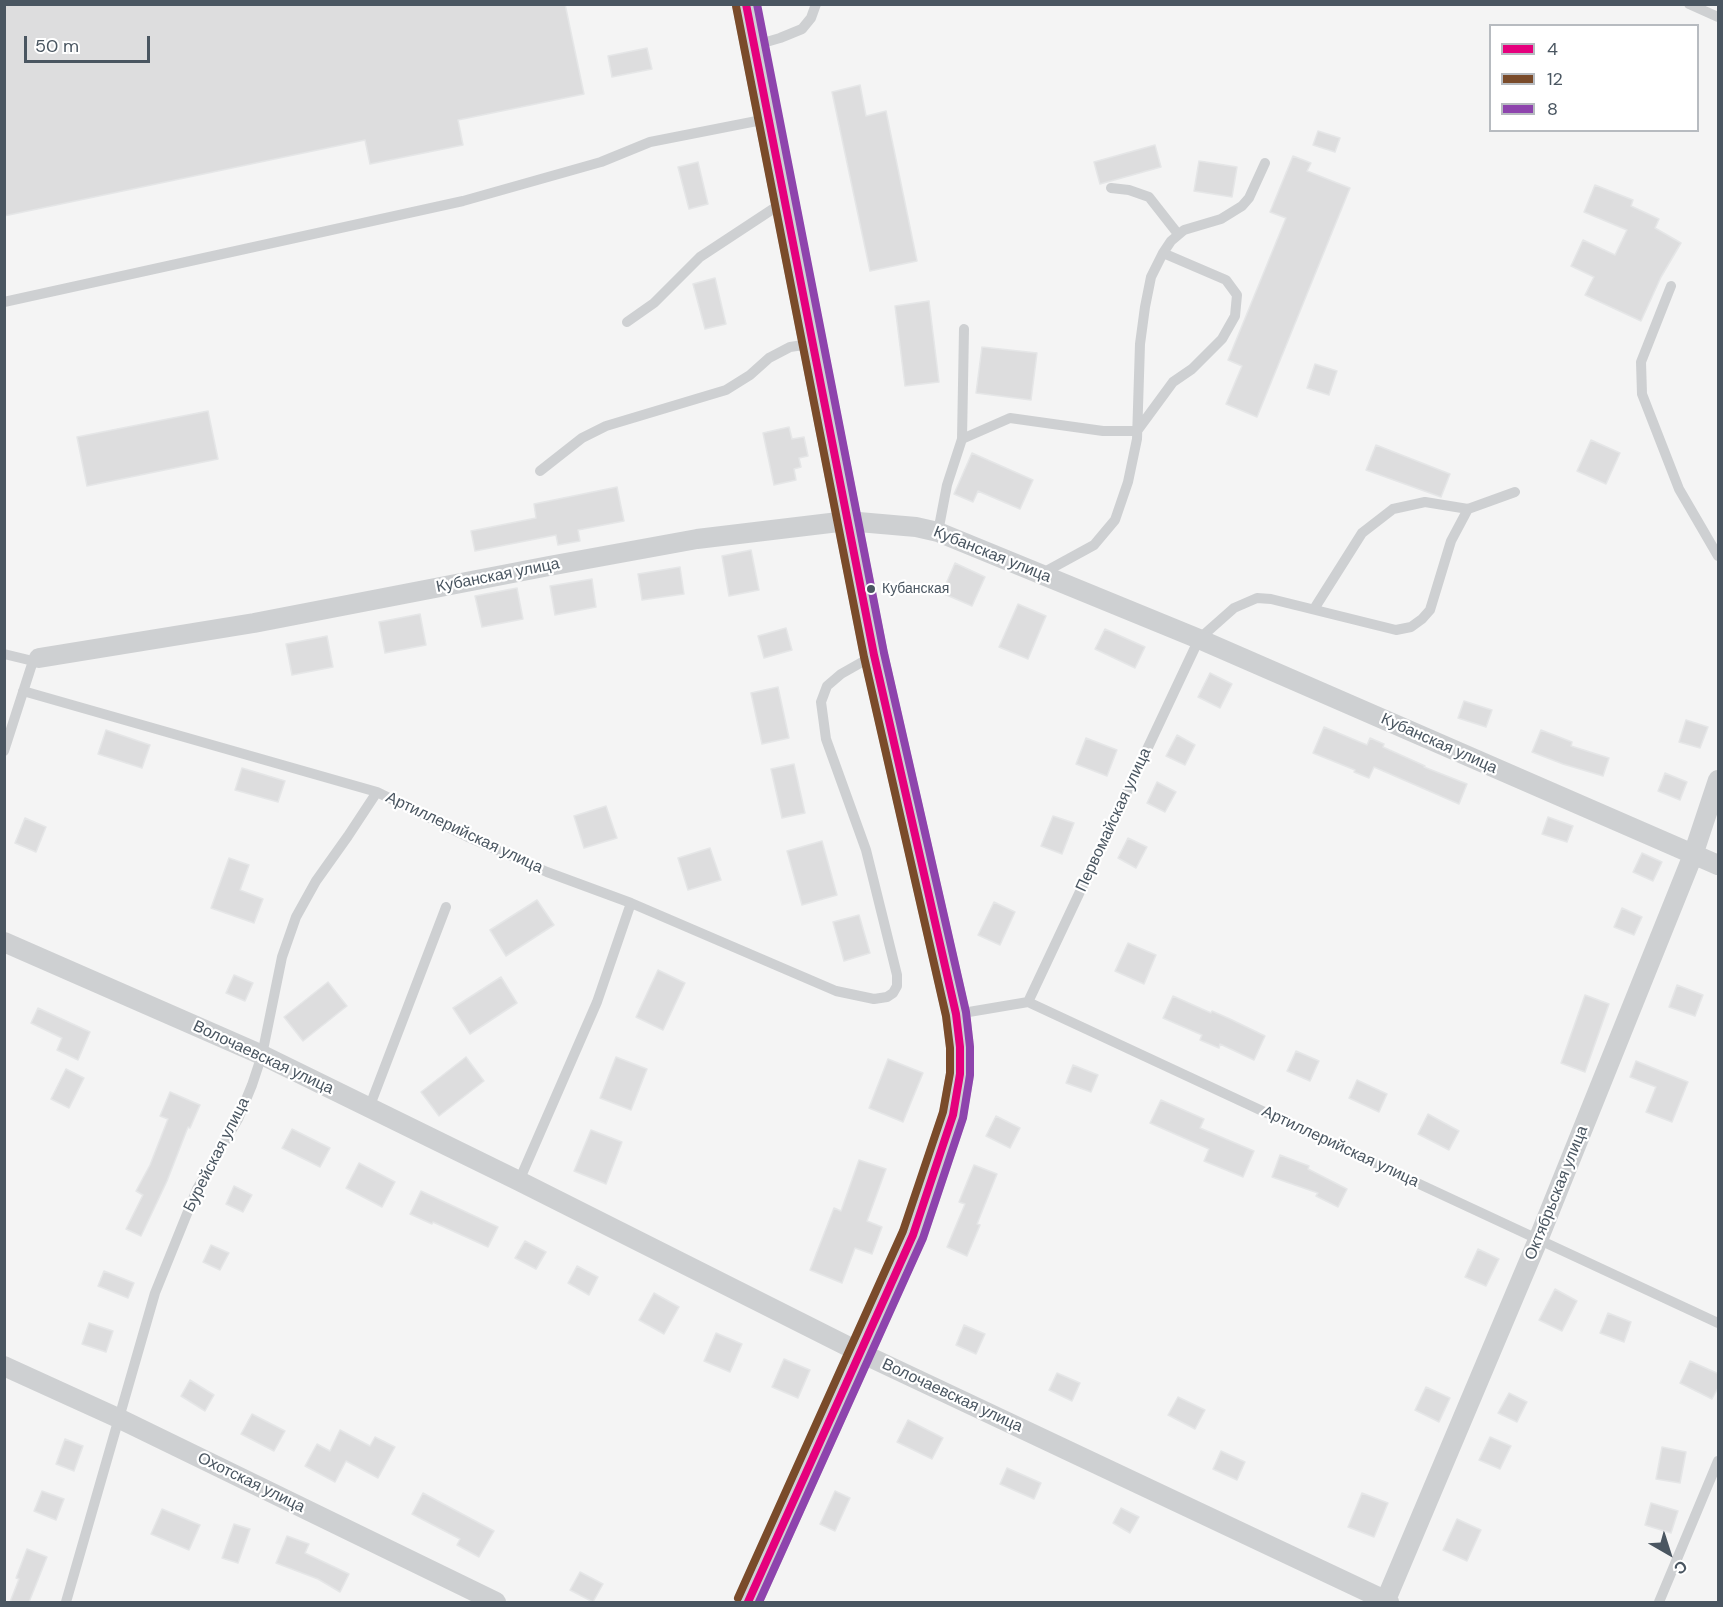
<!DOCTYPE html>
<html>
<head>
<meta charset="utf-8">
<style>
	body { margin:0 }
	#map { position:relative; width:1723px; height:1607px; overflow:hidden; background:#f4f4f4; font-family:"DM Sans",sans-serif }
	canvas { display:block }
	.frame { position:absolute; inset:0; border:6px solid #4a5661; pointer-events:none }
	.legend { position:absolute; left:1489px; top:24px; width:210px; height:108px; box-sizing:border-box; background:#fff; border:2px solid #b7bbc0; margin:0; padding:8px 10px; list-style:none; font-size:18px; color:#4a5661 }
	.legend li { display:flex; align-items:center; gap:12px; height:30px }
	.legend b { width:30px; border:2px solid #b7bbc0 }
	.north { position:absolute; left:1639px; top:1523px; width:60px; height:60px; -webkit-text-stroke:4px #fff; paint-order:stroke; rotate:141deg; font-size:16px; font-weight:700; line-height:24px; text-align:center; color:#4a5661 }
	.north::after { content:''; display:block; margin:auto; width:21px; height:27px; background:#4a5661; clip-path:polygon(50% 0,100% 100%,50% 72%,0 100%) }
	.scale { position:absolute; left:24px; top:36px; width:126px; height:27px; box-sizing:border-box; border:3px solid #4a5661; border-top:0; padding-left:8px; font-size:18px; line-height:21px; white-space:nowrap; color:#4a5661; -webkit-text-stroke:4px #fff; paint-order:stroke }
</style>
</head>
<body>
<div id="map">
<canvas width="1723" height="1607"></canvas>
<div class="frame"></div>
<ul class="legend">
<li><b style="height:8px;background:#e5007d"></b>4</li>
<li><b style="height:8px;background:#7a4b2a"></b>12</li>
<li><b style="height:8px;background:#8e44ad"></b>8</li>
</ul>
<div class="north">С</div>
<div class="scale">50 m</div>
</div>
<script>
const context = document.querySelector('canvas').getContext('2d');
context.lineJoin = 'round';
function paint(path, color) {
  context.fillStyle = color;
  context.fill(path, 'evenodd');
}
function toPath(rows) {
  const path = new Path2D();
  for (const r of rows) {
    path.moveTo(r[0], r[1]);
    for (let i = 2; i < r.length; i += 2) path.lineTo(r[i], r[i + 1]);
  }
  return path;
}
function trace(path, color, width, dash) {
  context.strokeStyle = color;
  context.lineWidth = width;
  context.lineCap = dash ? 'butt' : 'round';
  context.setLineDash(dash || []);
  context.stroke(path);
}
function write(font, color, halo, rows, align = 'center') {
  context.font = font + ' "DM Sans",sans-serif';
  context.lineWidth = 4.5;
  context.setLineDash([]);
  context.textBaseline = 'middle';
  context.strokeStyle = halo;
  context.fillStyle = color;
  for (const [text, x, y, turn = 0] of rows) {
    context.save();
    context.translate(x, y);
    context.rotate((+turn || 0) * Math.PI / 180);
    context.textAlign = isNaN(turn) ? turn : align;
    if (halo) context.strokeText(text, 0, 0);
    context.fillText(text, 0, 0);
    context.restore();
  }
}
const building = toPath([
	[4,4,565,4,584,94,458,120,463,145,370,164,365,140,4,216,4,4],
	[647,48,652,69,612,77,608,56,647,48],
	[860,85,866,116,886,111,917,261,870,271,832,92,860,85],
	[1318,131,1340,138,1335,152,1313,145,1318,131],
	[1155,145,1161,167,1100,184,1094,162,1155,145],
	[1293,156,1311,163,1307,171,1350,188,1257,417,1226,404,1242,366,1228,360,1286,218,1270,212,1293,156],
	[1199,161,1237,167,1232,197,1194,191,1199,161],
	[698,162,708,204,689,209,678,167,698,162],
	[1595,185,1633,200,1631,206,1659,219,1655,228,1681,243,1661,277,1641,321,1585,295,1594,277,1571,266,1583,240,1615,255,1627,230,1584,212,1595,185],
	[715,278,726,324,705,329,693,284,715,278],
	[929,301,939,382,905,386,895,306,929,301],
	[982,347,1037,353,1031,400,976,393,982,347],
	[1315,364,1337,371,1329,395,1307,388,1315,364],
	[208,411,218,459,87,486,77,437,208,411],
	[789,427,792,439,804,437,808,456,799,458,801,467,794,469,796,480,774,485,763,433,789,427],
	[1591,440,1620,453,1606,484,1577,471,1591,440],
	[1376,445,1450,474,1441,497,1366,470,1376,445],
	[972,453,1033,480,1020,509,978,491,973,502,954,494,972,453],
	[617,487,624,521,578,530,580,541,558,545,556,535,475,551,471,531,536,518,534,504,617,487],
	[751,550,759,590,729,596,722,556,751,550],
	[955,563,985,577,972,606,942,593,955,563],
	[680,567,684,594,642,600,638,574,680,567],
	[592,579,596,607,555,615,550,586,592,579],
	[517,588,523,619,482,627,475,596,517,588],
	[1018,604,1046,616,1028,659,999,647,1018,604],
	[420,614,426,645,385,653,379,622,420,614],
	[786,628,792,650,764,658,758,636,786,628],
	[1105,629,1145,647,1135,668,1095,649,1105,629],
	[327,636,333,667,292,675,286,644,327,636],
	[1210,673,1232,684,1220,708,1198,697,1210,673],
	[778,687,789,738,762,744,751,693,778,687],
	[1464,701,1492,710,1486,727,1458,718,1464,701],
	[1686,720,1708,727,1700,748,1679,742,1686,720],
	[1324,727,1367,745,1370,738,1384,744,1383,747,1425,766,1424,767,1467,784,1459,804,1374,767,1369,778,1354,772,1355,770,1313,753,1324,727],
	[106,730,150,745,142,768,98,754,106,730],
	[1541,730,1572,742,1571,746,1609,758,1603,776,1563,764,1532,752,1541,730],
	[1177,735,1195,745,1185,765,1166,756,1177,735],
	[1086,738,1117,750,1107,776,1076,764,1086,738],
	[794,764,805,813,782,818,771,769,794,764],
	[242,768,285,781,278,802,235,790,242,768],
	[1665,773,1687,782,1680,800,1658,791,1665,773],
	[1157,782,1176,792,1165,812,1147,803,1157,782],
	[606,806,617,838,584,848,574,816,606,806],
	[1053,816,1074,823,1062,854,1041,846,1053,816],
	[1548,817,1573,826,1567,842,1542,834,1548,817],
	[25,818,46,827,36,852,15,843,25,818],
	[1128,838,1147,847,1136,868,1118,858,1128,838],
	[822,841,837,895,802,905,787,851,822,841],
	[710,848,721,880,688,890,678,858,710,848],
	[1642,853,1662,862,1653,881,1633,872,1642,853],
	[229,858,249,865,240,890,263,899,254,923,211,908,229,858],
	[537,900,554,925,506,956,490,930,537,900],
	[994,902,1015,912,1000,945,978,935,994,902],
	[1622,908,1642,917,1634,935,1614,927,1622,908],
	[859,915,870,953,844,961,833,922,859,915],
	[1128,943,1156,955,1144,984,1115,971,1128,943],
	[658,970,685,983,663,1030,636,1017,658,970],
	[234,975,253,983,245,1001,226,993,234,975],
	[501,977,517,1003,470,1034,453,1008,501,977],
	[328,982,347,1006,303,1041,284,1017,328,982],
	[1677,985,1703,995,1695,1016,1669,1007,1677,985],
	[1585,995,1609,1004,1585,1072,1561,1063,1585,995],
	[1173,996,1211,1013,1212,1011,1230,1019,1265,1036,1254,1060,1220,1044,1219,1048,1200,1040,1202,1035,1163,1018,1173,996],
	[38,1008,90,1032,78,1060,57,1050,62,1038,31,1023,38,1008],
	[1296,1051,1319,1061,1310,1081,1287,1071,1296,1051],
	[466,1057,484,1081,439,1116,421,1092,466,1057],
	[616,1057,647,1069,631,1110,600,1098,616,1057],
	[888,1059,923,1073,903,1122,869,1108,888,1059],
	[1636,1061,1688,1082,1672,1122,1646,1112,1656,1087,1630,1077,1636,1061],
	[1073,1065,1098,1075,1091,1092,1066,1083,1073,1065],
	[66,1069,84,1078,69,1108,51,1099,66,1069],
	[1357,1080,1387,1094,1379,1112,1349,1098,1357,1080],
	[170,1092,200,1105,190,1128,188,1127,167,1181,141,1236,126,1229,143,1195,136,1191,150,1165,168,1119,160,1116,170,1092],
	[1161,1100,1204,1119,1200,1128,1254,1151,1243,1177,1204,1161,1209,1149,1150,1123,1161,1100],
	[1428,1114,1459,1131,1449,1150,1418,1134,1428,1114],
	[996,1116,1020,1128,1010,1148,986,1136,996,1116],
	[292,1129,330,1148,320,1167,282,1148,292,1129],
	[591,1130,622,1142,606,1184,574,1171,591,1130],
	[1280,1155,1309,1166,1308,1169,1347,1189,1338,1207,1316,1196,1318,1193,1272,1177,1280,1155],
	[859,1160,886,1169,867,1221,882,1227,872,1254,855,1248,842,1283,810,1270,834,1208,841,1211,859,1160],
	[359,1163,395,1182,382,1207,346,1188,359,1163],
	[974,1165,997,1174,977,1224,980,1225,967,1256,947,1247,965,1204,959,1202,974,1165],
	[234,1186,252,1195,243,1212,226,1204,234,1186],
	[421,1191,498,1227,488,1247,433,1222,432,1224,410,1214,421,1191],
	[525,1241,546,1252,536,1269,515,1258,525,1241],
	[211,1245,229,1253,220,1270,203,1262,211,1245],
	[1478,1249,1499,1259,1486,1286,1465,1277,1478,1249],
	[577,1266,598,1277,589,1295,568,1283,577,1266],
	[104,1271,134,1283,128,1298,98,1286,104,1271],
	[1555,1289,1577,1301,1562,1331,1539,1320,1555,1289],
	[654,1293,679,1307,664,1334,639,1320,654,1293],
	[1608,1313,1631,1322,1624,1342,1600,1333,1608,1313],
	[89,1323,113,1331,106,1352,82,1344,89,1323],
	[964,1325,985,1334,976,1354,956,1345,964,1325],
	[716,1333,742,1344,730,1372,704,1361,716,1333],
	[784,1359,810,1370,798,1398,772,1387,784,1359],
	[1690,1361,1719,1374,1719,1386,1712,1399,1680,1383,1690,1361],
	[1057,1373,1080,1383,1072,1401,1049,1390,1057,1373],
	[190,1380,214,1395,205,1411,181,1396,190,1380],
	[1426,1387,1450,1398,1439,1422,1415,1410,1426,1387],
	[1509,1393,1527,1402,1517,1422,1498,1413,1509,1393],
	[1178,1397,1205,1410,1195,1429,1168,1415,1178,1397],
	[252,1414,285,1431,274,1451,241,1434,252,1414],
	[908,1420,943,1438,932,1459,897,1442,908,1420],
	[340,1430,370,1446,375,1437,395,1447,378,1478,346,1461,335,1482,305,1466,317,1444,330,1451,340,1430],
	[1490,1437,1511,1446,1500,1469,1479,1460,1490,1437],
	[65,1439,83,1446,74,1471,56,1464,65,1439],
	[1662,1447,1686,1452,1680,1483,1656,1479,1662,1447],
	[1221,1451,1245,1462,1237,1480,1213,1469,1221,1451],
	[1007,1468,1041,1483,1034,1499,1000,1484,1007,1468],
	[42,1491,64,1499,56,1520,34,1511,42,1491],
	[835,1491,850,1498,835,1531,820,1524,835,1491],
	[423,1493,494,1531,479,1557,457,1545,460,1539,412,1514,423,1493],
	[1362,1493,1388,1503,1374,1537,1348,1527,1362,1493],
	[1651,1503,1678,1511,1671,1533,1645,1525,1651,1503],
	[1121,1508,1139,1517,1130,1533,1113,1523,1121,1508],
	[162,1509,200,1525,189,1550,151,1534,162,1509],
	[1457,1519,1481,1530,1467,1561,1443,1550,1457,1519],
	[234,1524,250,1529,238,1563,222,1558,234,1524],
	[287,1536,309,1544,305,1553,349,1574,340,1592,318,1579,276,1563,287,1536],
	[27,1549,47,1557,29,1602,10,1602,19,1579,16,1578,27,1549],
	[580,1572,603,1584,593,1602,570,1590,580,1572]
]);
paint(building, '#ddddde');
trace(building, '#e5e6e7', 1.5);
trace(toPath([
	[1689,4,1718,17],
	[756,45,780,38,802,29,811,18,816,4],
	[1111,188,1129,190,1149,197,1178,234],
	[1671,286,1641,362,1642,394,1679,489,1718,556],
	[4,302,463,201,601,162,650,142,767,119],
	[627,322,654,303,700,257,782,203],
	[962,439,1010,418,1103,431,1137,431,1173,382,1192,369,1222,339,1235,316,1237,295,1226,280,1163,253],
	[540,471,582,438,606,426,726,390,750,375,769,358,790,347,810,344],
	[938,532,947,485,962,439,964,329],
	[1041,574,1094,545,1115,520,1128,482,1137,439,1140,344,1145,307,1151,277,1163,253,1171,241,1184,230,1221,219,1242,206,1249,198,1265,163],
	[1314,609,1362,533,1393,509,1425,502,1468,509],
	[4,654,33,661],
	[23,691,377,792,468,837,547,872,631,903,836,991,874,999,887,997,893,993,897,986,897,975,866,850,826,739,821,702,827,686,841,674,871,657],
	[4,751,33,661,39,658],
	[1028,1002,1199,639,1234,608,1257,598,1271,599,1396,630,1411,627,1422,619,1430,610,1451,541,1468,509,1515,492],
	[957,1014,1028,1002,1718,1323],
	[369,1108,446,907],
	[519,1181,597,1002,631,903],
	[66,1602,155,1293,197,1189,238,1119,252,1085,262,1055,282,957,296,917,316,881,348,836,377,792],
	[1659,1602,1718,1461]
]), '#ced0d2', 10);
trace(toPath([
	[39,658,254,623,549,566,697,539,847,521,916,527,938,532,1199,639,1718,865],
	[4,942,262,1055,519,1181,861,1353,1389,1602],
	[4,1366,118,1418,496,1602],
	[1385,1602,1538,1240,1693,855,1718,780]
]), '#ced0d2', 20);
trace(toPath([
	[746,4,874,655,956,1014,960,1047,960,1074,953,1115,913,1235,748,1602]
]), '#ced0d4', 28);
trace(toPath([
	[746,4,874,655,956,1014,960,1047,960,1074,953,1115,913,1235,748,1602]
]), '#e5007d', 8);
trace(toPath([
	[736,6,864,657,946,1016,950,1048,950,1073,943,1112,903,1231,738,1598]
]), '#7a4b2a', 8);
trace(toPath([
	[757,4,884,653,966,1012,970,1047,970,1075,963,1118,923,1238,759,1602]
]), '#8e44ad', 8);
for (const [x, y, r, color] of [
	[871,589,5,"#4a5661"]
]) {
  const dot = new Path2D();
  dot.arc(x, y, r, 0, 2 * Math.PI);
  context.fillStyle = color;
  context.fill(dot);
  trace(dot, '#fff', 2);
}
write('14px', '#4a5661', '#fff', [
	["Кубанская",882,589]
], 'left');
write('16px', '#4a5661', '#fff', [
	["Кубанская улица",992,555,22],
	["Кубанская улица",498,576,-11],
	["Кубанская улица",1439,744,24],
	["Первомайская улица",1114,820,-65],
	["Артиллерийская улица",464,833,25],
	["Волочаевская улица",263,1058,25],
	["Артиллерийская улица",1340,1147,25],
	["Бурейская улица",217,1155,-63],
	["Октябрьская улица",1557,1193,-68],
	["Волочаевская улица",952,1396,25],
	["Охотская улица",251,1483,26]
]);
</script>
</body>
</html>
